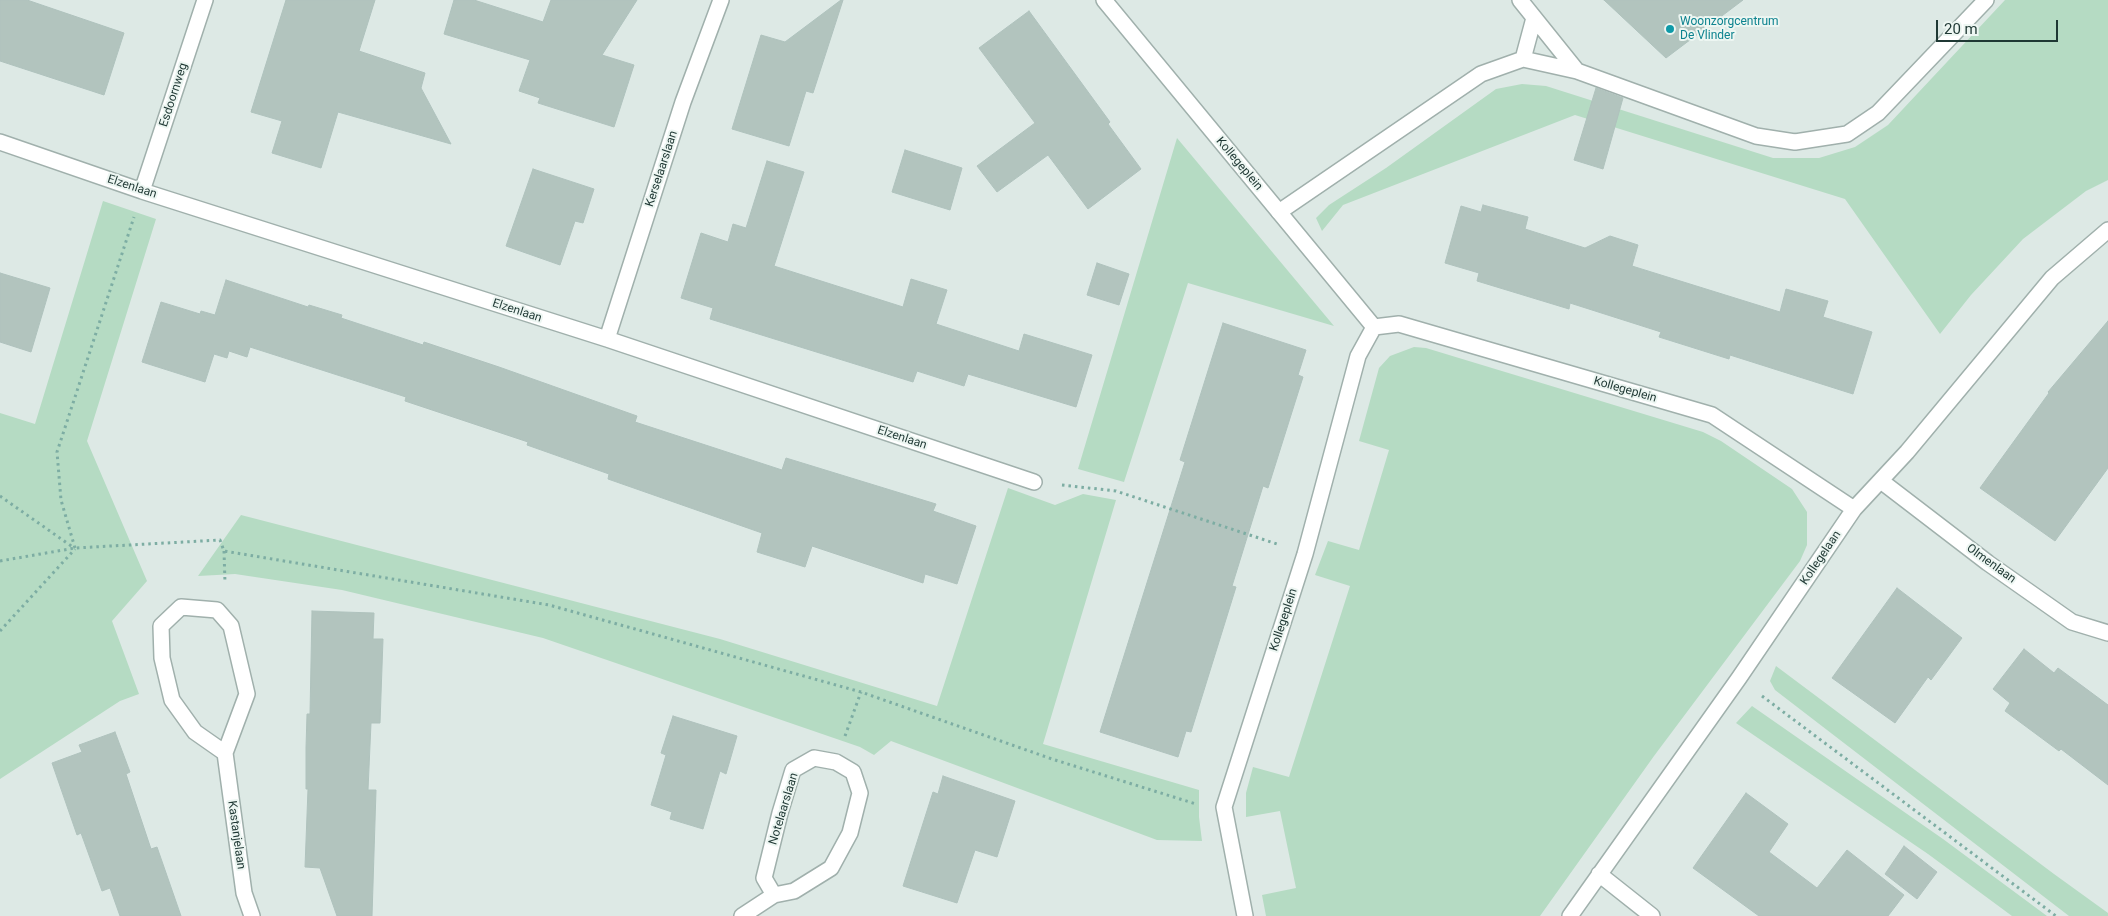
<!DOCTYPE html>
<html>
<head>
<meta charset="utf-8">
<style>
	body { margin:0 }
	#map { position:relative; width:2108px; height:916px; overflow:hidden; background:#dde9e5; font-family:Roboto,sans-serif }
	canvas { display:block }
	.scale { position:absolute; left:1936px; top:20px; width:122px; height:22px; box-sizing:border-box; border:2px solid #1f3834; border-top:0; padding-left:6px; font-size:15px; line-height:18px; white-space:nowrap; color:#1f3834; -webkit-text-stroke:4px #edf6f2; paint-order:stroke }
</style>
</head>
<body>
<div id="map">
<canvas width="2108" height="916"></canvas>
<div class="scale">20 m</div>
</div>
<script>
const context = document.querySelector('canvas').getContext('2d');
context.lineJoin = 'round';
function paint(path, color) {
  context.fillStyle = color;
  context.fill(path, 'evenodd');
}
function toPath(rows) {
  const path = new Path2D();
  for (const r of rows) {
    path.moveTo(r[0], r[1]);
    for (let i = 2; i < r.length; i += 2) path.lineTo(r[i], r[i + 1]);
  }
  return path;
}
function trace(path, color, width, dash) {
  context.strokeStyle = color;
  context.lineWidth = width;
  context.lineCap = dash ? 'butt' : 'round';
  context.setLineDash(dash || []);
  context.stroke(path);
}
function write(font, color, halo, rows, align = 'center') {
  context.font = font + ' Roboto,sans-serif';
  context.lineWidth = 4;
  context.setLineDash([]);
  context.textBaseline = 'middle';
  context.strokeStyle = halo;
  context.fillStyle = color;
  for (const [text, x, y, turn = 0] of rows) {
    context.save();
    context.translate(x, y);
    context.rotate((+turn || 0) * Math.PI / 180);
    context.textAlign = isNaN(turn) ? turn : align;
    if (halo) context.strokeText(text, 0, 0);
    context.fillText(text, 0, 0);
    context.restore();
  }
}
paint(toPath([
	[2005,0,2108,0,2108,180,2086,191,2023,239,1971,295,1940,334,1845,199,1575,115,1343,205,1322,231,1316,218,1329,205,1386,168,1496,89,1522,84,1546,86,1773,158,1819,158,1855,147,1888,125],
	[1177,138,1334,326,1188,283,1124,482,1078,469],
	[103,201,156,219,87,441,147,581,112,621,139,694,120,701,0,779,0,413,35,424],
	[1414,347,1426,348,1703,432,1721,441,1792,489,1807,512,1807,545,1800,561,1654,756,1540,916,1266,916,1262,895,1296,888,1280,811,1246,817,1246,793,1253,767,1289,777,1350,586,1315,575,1328,541,1359,550,1389,450,1359,441,1379,368,1390,356],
	[1008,488,1055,505,1083,494,1116,500,1043,744,1199,790,1199,817,1202,841,1157,840,891,741,874,755,860,747,543,638,342,590,235,574,198,576,241,515,720,639,937,706],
	[1776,666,2054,874,2108,913,2108,916,2069,916,1775,690,1770,681],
	[1752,706,1943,839,2047,916,2012,916,1928,854,1736,723]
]), '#b5dbc3');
const building = toPath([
	[0,0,27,0,124,33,104,95,0,61,0,0],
	[286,0,375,0,359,51,425,73,421,88,451,144,338,112,321,168,272,153,282,121,251,112,286,0],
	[454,0,474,0,543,22,551,0,637,0,602,55,634,65,614,127,538,103,540,98,519,91,530,60,444,34,454,0],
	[841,0,843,0,813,93,806,91,789,146,732,129,761,35,785,42,841,0],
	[1604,0,1743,0,1666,58,1604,0],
	[1029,11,1110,122,1108,124,1141,169,1088,209,1048,155,997,192,977,166,1035,123,979,48,1029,11],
	[1596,88,1623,98,1603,169,1574,160,1596,88],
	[905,150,962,168,950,210,892,192,905,150],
	[767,161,804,172,774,266,903,307,911,279,947,290,936,324,1019,351,1024,334,1092,355,1076,407,968,374,964,386,917,371,913,382,710,319,713,308,681,298,701,233,728,242,733,224,746,228,767,161],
	[533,169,594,189,583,223,575,221,560,265,506,246,533,169],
	[1483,205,1528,217,1525,229,1585,248,1610,236,1638,245,1632,266,1780,312,1786,289,1828,301,1823,317,1872,332,1853,394,1730,355,1729,359,1659,337,1661,332,1570,303,1569,309,1477,281,1479,273,1445,263,1461,206,1481,212,1483,205],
	[1097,263,1129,274,1119,305,1087,295,1097,263],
	[0,273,50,288,31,352,0,342,0,273],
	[226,280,308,307,309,305,342,315,341,318,423,345,424,342,499,367,637,416,635,422,782,470,786,458,936,504,933,511,976,526,957,584,925,574,923,583,812,546,805,567,757,552,762,533,608,479,609,474,527,445,528,442,405,401,406,397,250,347,247,357,229,351,227,358,214,354,205,382,142,362,161,302,200,314,201,311,215,315,226,280],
	[2108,321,2108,468,2055,541,1980,488,2049,393,2048,392,2108,321],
	[1223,323,1306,350,1298,375,1303,377,1268,488,1263,486,1232,586,1236,587,1191,732,1186,731,1178,757,1100,732,1185,462,1180,460,1223,323],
	[1897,588,1962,638,1931,680,1928,677,1895,723,1832,678,1897,588],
	[312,611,374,613,373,639,383,639,380,723,371,723,368,790,376,790,372,916,337,916,320,868,305,867,308,789,306,789,306,748,307,714,310,714,312,611],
	[2024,649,2054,673,2058,668,2108,705,2108,785,2061,749,2059,751,2005,711,2010,703,1993,689,2024,649],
	[673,716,737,736,726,774,720,771,703,829,670,819,672,812,651,805,666,755,661,753,673,716],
	[115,732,130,772,126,774,151,849,157,847,181,916,120,916,110,888,102,891,81,833,77,835,52,763,82,752,79,745,115,732],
	[943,776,1015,801,997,857,975,850,957,903,903,886,933,792,938,794,943,776],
	[1746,793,1788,824,1769,852,1817,888,1847,850,1904,895,1888,916,1759,916,1693,868,1746,793],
	[1904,846,1937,872,1917,899,1885,874,1904,846]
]);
paint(building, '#b2c4be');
trace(building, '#afc2bd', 1);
const service = toPath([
	[1520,0,1577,71],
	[1523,59,1534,18],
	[1279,212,1481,74,1523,59,1577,71,1756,136,1795,142,1847,134,1878,113,1986,0]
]);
const minor = toPath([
	[1104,0,1374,327,1399,324,1712,415,1854,509],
	[0,142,142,191,607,339,1034,482],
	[142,191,205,0],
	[607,339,683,102,721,0],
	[1881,481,1988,563,2072,622,2108,633],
	[225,753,195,732,172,700,162,658,161,626,181,607,217,610,231,626,247,694,225,753,244,893,252,916],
	[1599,874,1652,916],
	[742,916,774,895,794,891,831,868,850,833,860,793,853,772,836,762,814,758,793,770,780,813,764,878,774,895],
	[1245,916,1224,807,1305,554,1358,356,1374,327],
	[1570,916,1739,678,1854,509,1907,452,2052,278,2108,230]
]);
trace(service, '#a0b0ac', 18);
trace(minor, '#a0b0ac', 18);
trace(toPath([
	[1062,485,1116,491,1277,544],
	[0,496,74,548],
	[75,548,61,500,57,452,134,217],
	[224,551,225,583],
	[0,561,75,548,220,540,224,551,549,605,861,692,1052,759,1196,804],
	[0,631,75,549],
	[1762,696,2056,916],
	[845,736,861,692]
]), '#7dada3', 3, [2.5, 4]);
trace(service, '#fff', 15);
trace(minor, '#fff', 15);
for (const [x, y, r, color] of [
	[1670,29,5,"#0f9aa8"]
]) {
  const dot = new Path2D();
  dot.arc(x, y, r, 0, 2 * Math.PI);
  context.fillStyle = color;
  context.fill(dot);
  trace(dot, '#edf6f2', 2);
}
write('12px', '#0d838f', '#edf6f2', [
	["Woonzorgcentrum",1680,22],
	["De Vlinder",1680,36]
], 'left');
write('12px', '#1f3834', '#edf6f2', [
	["Esdoornweg",174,95,-72],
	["Kollegeplein",1239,164,50],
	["Kerselaarslaan",662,169,-72],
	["Elzenlaan",132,187,18],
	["Elzenlaan",517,311,18],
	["Kollegeplein",1625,390,16],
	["Elzenlaan",902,438,18],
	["Kollegelaan",1821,558,-56],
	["Olmenlaan",1991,564,36],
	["Kollegeplein",1284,620,-72],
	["Notelaarslaan",784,809,-73],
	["Kastanjelaan",236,835,82]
]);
</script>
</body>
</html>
